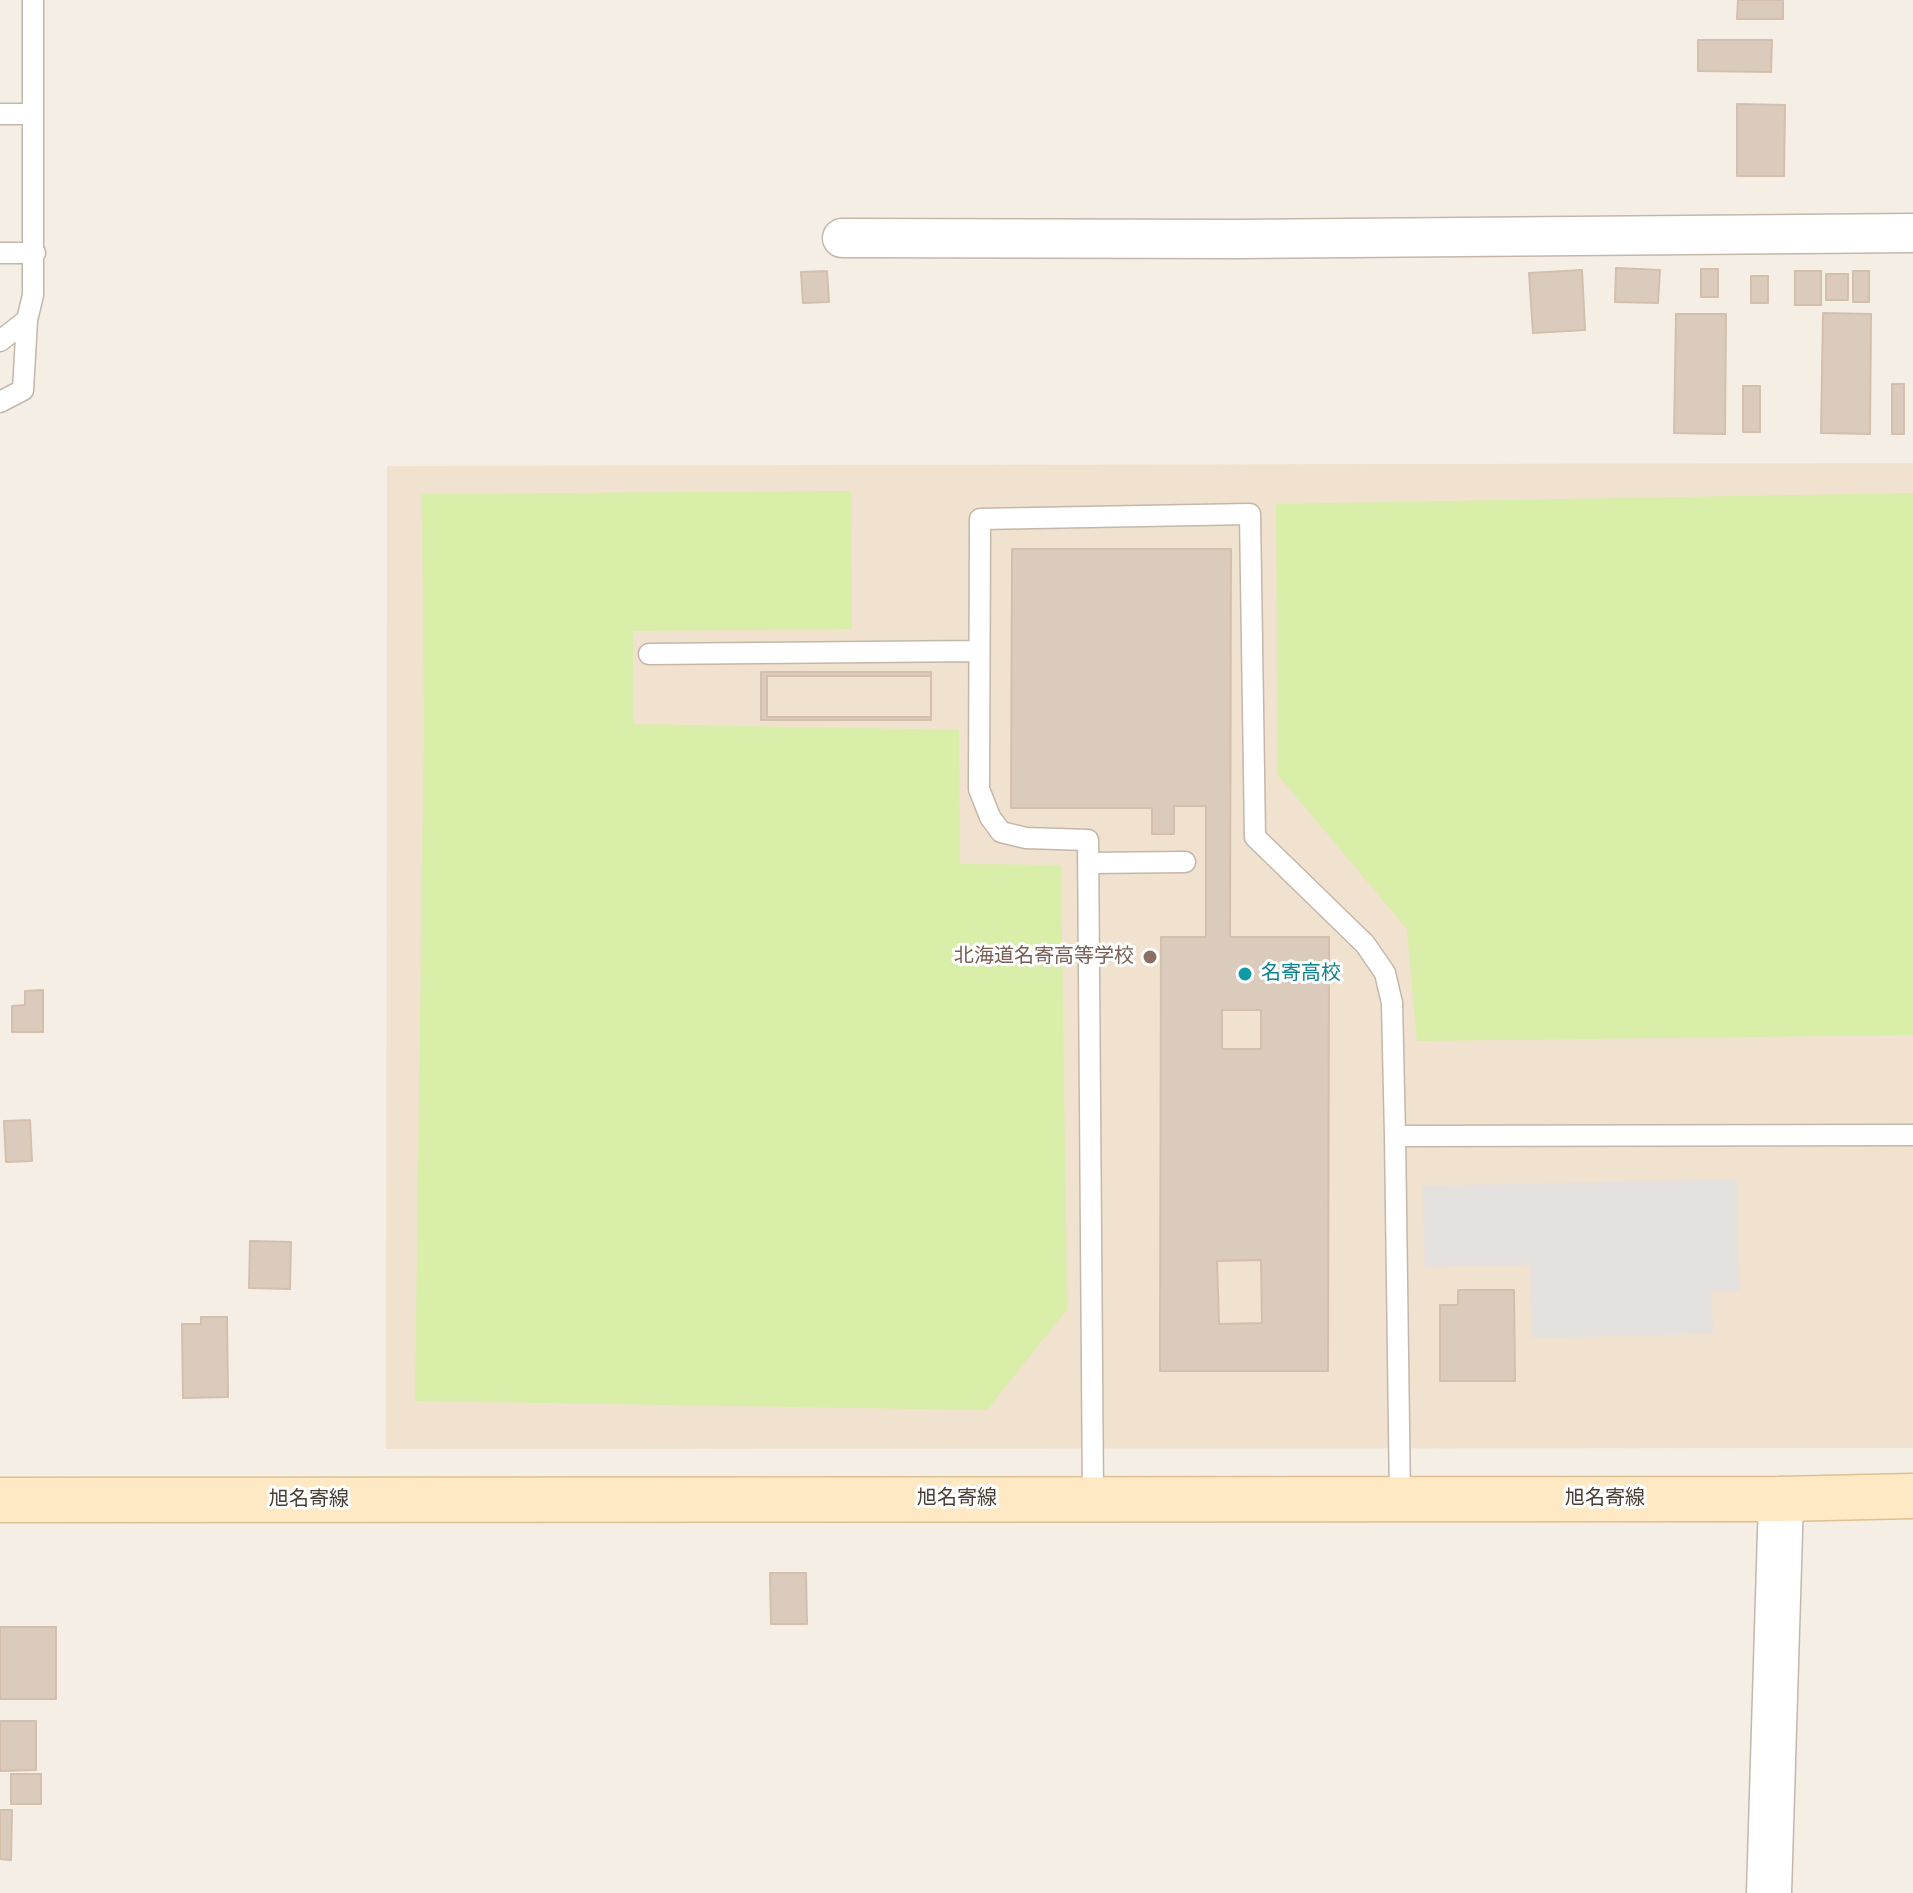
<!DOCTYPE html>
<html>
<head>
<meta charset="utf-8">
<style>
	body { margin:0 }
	canvas { display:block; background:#f5eee5 }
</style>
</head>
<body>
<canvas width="1913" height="1893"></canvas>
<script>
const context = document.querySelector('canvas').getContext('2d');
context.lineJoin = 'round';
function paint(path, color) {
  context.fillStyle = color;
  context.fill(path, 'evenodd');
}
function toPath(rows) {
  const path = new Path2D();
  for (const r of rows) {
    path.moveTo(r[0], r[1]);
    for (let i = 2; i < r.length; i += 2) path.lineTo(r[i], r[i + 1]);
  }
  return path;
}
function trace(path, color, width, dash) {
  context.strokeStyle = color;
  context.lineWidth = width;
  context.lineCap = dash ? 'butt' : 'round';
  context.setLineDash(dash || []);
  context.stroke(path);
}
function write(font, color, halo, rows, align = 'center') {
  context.font = font + ' "Varela Round","Noto Sans JP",sans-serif';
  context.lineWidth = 6;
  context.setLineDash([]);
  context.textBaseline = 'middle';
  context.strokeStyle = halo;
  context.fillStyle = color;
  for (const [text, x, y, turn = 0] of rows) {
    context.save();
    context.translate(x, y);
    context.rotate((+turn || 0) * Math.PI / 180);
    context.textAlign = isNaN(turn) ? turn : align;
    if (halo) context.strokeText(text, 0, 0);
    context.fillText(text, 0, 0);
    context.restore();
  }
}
paint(toPath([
	[1913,463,1913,1448,386,1449,387,466]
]), '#f0e2ce');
paint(toPath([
	[851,491,852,629,633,631,633,724,959,730,960,864,1061,865,1067,1309,987,1410,415,1401,424,726,422,494],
	[1913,493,1913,1035,1417,1041,1407,929,1278,775,1276,504]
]), '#d8eea9');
paint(toPath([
	[1737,1179,1739,1291,1712,1292,1713,1334,1531,1338,1530,1265,1425,1267,1422,1186]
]), '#e5e1de');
const building = toPath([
	[1738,0,1783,0,1783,19,1737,19,1738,0],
	[1698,40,1772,40,1771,72,1698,71,1698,40],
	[1737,104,1785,105,1784,176,1737,176,1737,104],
	[1616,268,1660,270,1658,303,1615,302,1616,268],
	[1701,269,1718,269,1718,297,1701,297,1701,269],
	[1582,270,1585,330,1533,333,1529,273,1582,270],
	[827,271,829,302,803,303,801,272,827,271],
	[1795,271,1821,271,1821,305,1795,305,1795,271],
	[1853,271,1869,271,1869,302,1853,302,1853,271],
	[1826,274,1848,274,1848,300,1826,300,1826,274],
	[1751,276,1768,276,1768,303,1751,303,1751,276],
	[1823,313,1871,314,1870,434,1821,433,1823,313],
	[1676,314,1726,314,1725,434,1674,433,1676,314],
	[1892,384,1904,384,1904,434,1892,434,1892,384],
	[1743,386,1760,386,1760,432,1743,432,1743,386],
	[1012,549,1231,549,1230,937,1329,937,1328,1371,1160,1371,1161,937,1206,937,1206,806,1174,806,1174,834,1152,834,1152,808,1011,808,1012,549],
	[1222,1010,1261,1010,1261,1049,1222,1049,1222,1010],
	[1261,1260,1262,1323,1219,1324,1217,1261,1261,1260],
	[761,672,931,672,931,720,761,720,761,672],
	[767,676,931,676,931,717,767,717,767,676],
	[43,990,43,1032,12,1032,12,1006,25,1005,25,991,43,990],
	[30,1120,32,1161,6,1162,4,1121,30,1120],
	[250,1241,291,1242,290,1289,249,1288,250,1241],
	[1458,1290,1514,1290,1515,1381,1440,1381,1440,1305,1458,1305,1458,1290],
	[201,1317,227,1317,228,1397,183,1398,182,1324,201,1324,201,1317],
	[770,1573,806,1573,807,1624,771,1624,770,1573],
	[0,1627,56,1627,56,1699,0,1699,0,1627],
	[0,1721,36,1721,36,1770,0,1771,0,1721],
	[11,1774,41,1774,41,1804,11,1804,11,1774],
	[0,1810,12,1810,11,1860,0,1859,0,1810]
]);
paint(building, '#dbcbbc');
trace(building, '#d3bfac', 2);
const service = toPath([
	[0,114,33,114],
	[0,253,35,253],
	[0,341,27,320,33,295,33,0],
	[0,402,23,390,27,320],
	[649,654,979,651],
	[1088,863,1185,862],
	[1093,1499,1088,840,1026,838,1001,832,990,817,979,789,980,519,1250,514,1255,837,1365,944,1385,973,1392,1003,1395,1136],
	[1400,1499,1395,1136,1913,1135]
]);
const minor = toPath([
	[842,238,1237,239,1913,233]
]);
const tertiary = toPath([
	[1769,1893,1781,1499]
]);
const secondary = toPath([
	[0,1500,1781,1499,1913,1496]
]);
trace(service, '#c4b7aa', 23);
trace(minor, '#c4b7aa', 41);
trace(tertiary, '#c4b7aa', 47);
trace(secondary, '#ddc092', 47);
trace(service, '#fff', 20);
trace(minor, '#fff', 38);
trace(tertiary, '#fff', 44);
trace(secondary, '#ffe9c5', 44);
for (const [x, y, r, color] of [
	[1150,957,8,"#8d6e63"],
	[1245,974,8,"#0f9aa8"]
]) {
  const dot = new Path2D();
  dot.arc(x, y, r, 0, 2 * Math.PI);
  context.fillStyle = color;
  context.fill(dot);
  trace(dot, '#fff', 3);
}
write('20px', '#785e54', '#fff', [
	["北海道名寄高等学校",1134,957]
], 'right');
write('20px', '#0d838f', '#fff', [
	["名寄高校",1261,974]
], 'left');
write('20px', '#483e34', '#fff', [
	["旭名寄線",957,1499],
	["旭名寄線",1605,1499],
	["旭名寄線",309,1500]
]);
</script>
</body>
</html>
